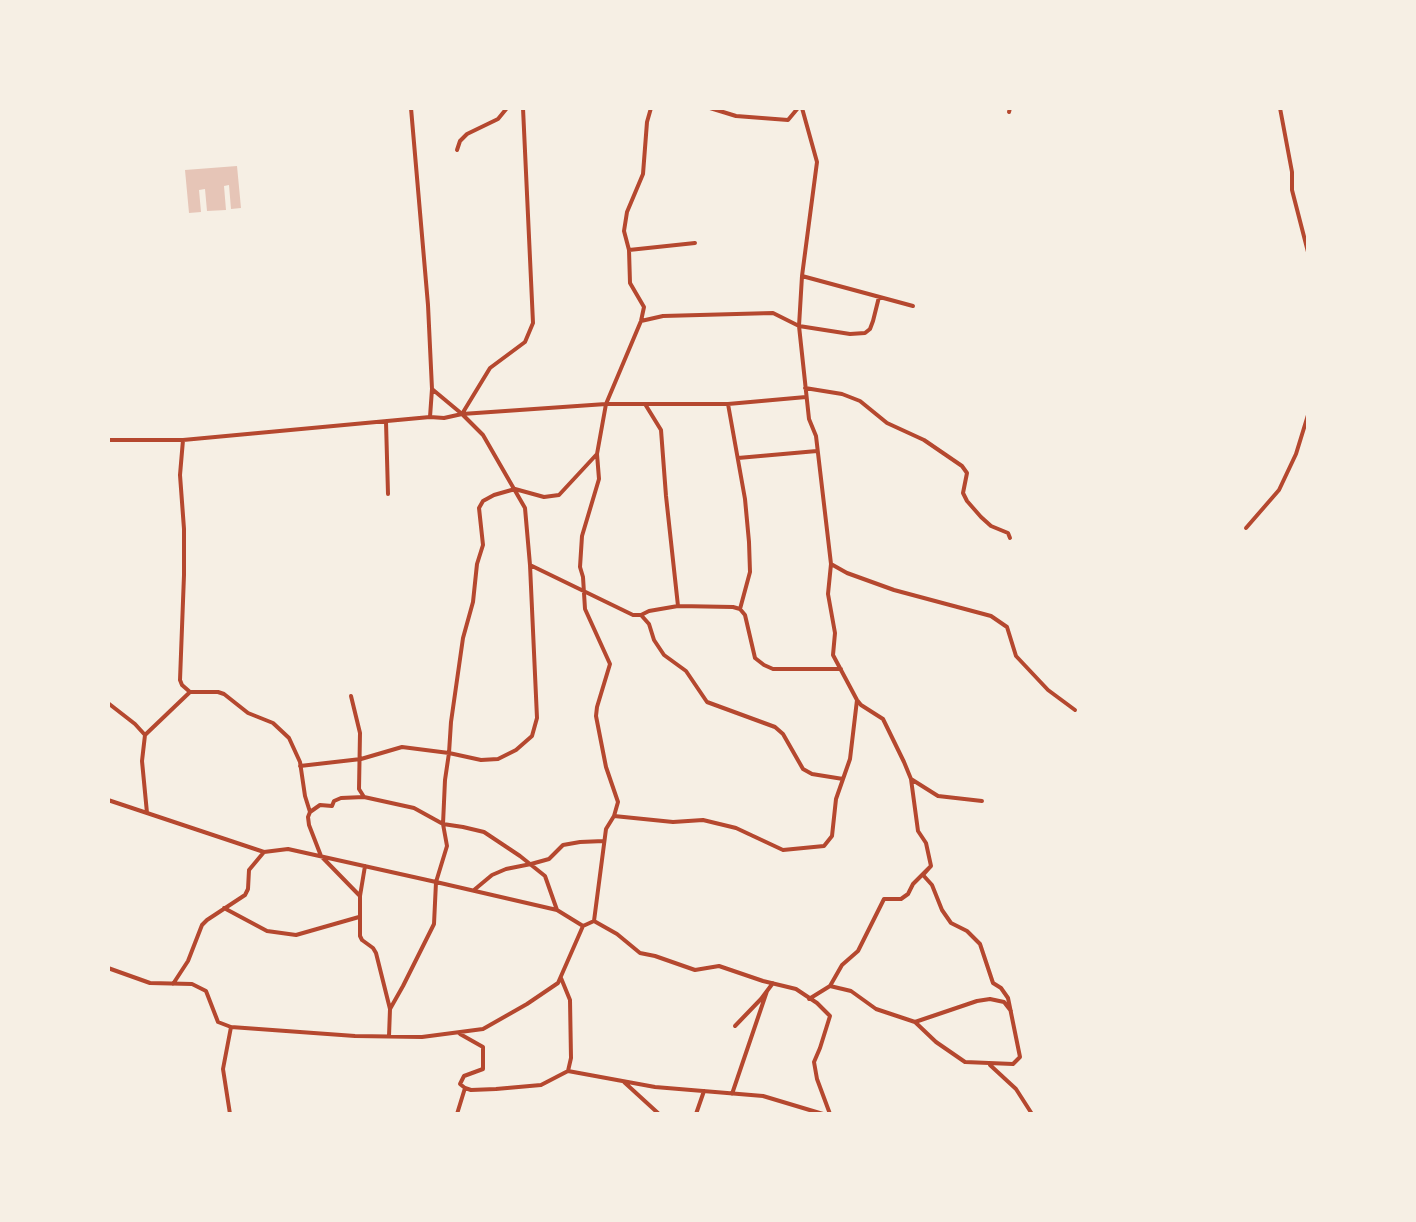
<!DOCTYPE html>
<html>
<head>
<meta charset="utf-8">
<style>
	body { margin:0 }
	#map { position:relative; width:1416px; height:1222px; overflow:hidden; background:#f6efe4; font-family:"Titillium Web",sans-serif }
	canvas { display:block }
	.frame { position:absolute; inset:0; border:110px solid #f6efe4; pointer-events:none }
</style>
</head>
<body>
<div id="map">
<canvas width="1416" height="1222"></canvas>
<div class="frame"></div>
</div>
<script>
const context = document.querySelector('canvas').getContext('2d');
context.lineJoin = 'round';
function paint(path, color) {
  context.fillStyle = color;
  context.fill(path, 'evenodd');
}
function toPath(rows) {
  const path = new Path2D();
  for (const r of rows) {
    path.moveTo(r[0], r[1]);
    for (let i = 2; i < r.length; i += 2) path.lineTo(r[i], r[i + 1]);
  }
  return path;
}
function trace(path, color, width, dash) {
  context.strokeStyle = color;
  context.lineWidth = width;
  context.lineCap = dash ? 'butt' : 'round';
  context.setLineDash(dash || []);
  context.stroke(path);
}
paint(toPath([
	[237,166,241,208,231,209,229,185,224,186,226,210,207,211,205,189,199,190,201,212,189,213,185,170]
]), '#e6c5b7');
trace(toPath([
	[411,108,428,305,432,389,430,417],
	[710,108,736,116,788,120,798,108],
	[802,108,817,162,802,276,799,326,809,419,816,436,831,564,828,594,835,633,833,655,857,700,861,705,883,719,904,762,911,779,918,831,926,843,931,866],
	[1280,108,1292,172,1292,190,1308,252],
	[1009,112,1010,108],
	[457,150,460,141,467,134,498,119,507,108],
	[629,250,695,243],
	[802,276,913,306],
	[641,321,663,316,773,313,799,326,850,334,865,333,870,329,873,321,879,297],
	[805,388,842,394,860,401,887,423,924,440,962,466,967,473,963,493,967,501,981,517,991,526,1008,533,1010,538],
	[645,404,661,430,666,496,678,606],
	[728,404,745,499,749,542,750,572,740,609],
	[462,414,490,368,525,342,533,323,523,108],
	[386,422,388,494],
	[108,440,183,440,430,417,444,418,462,414,606,404,728,404,806,397],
	[183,440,180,475,184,529,184,575,180,680,182,685,190,692],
	[738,458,817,451],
	[1246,528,1279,490,1296,454,1308,415],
	[831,564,847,573,894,590,991,616,1007,627,1016,656,1048,690,1075,710],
	[530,565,633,615,641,615,649,611,678,606,733,607,740,609,745,615,755,658,764,665,773,669,841,669],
	[641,615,649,624,654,640,664,655,686,671,707,702,775,727,783,734,803,769,812,774,843,779],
	[351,696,360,733,359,789,364,797,414,808,443,824,463,827,484,832,520,856,545,876,557,910],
	[108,703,135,724,145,735,142,761,147,813],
	[145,735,190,692,218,692,224,694,248,713,273,723,289,738,300,762,305,796,310,812],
	[300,766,361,759,402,747,449,753,481,760,498,759,516,750,532,736,537,718,530,565,525,508,483,435,462,414,432,389],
	[911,779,938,796,982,801],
	[108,800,264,852,288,849,436,882,557,910,583,926],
	[614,816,673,822,703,820,736,828,783,850,824,846,832,836,836,799,850,759,857,700],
	[365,866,360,896,360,936,362,940,373,948,376,953,390,1009,389,1036],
	[474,890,492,875,506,869,531,864,549,859,563,845,580,842,604,841],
	[359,895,321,856,309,825,308,817,310,812,320,805,332,806,334,801,341,798,364,797],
	[224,908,267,931,296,935,359,917],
	[594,921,606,829,614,816,618,802,606,767,596,716,597,707,610,664,585,609,583,577,580,567,582,536,599,479,597,454,606,404,641,321,644,307,630,283,629,250,624,231,627,212,643,174,647,122,651,108],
	[594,921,617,934,640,953,655,956,695,970,719,966,763,981,796,989,817,1003,830,1016,820,1048,814,1062,817,1079,830,1114],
	[108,968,150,983,192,984,206,991,218,1022,231,1027,355,1036,422,1037,483,1029,527,1004,558,983,583,926,594,921],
	[173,984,188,961,202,925,207,920,245,895,248,889,249,870,264,852],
	[809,999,830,986,842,965,858,951,884,899,901,899,908,894,913,884,931,866,923,875,932,885,942,910,951,923,967,931,980,944,993,983,1001,988,1008,998,1020,1057,1013,1064,965,1062,936,1042,915,1022,876,1009,851,991,830,986],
	[390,1009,403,986,434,924,436,882,447,846,443,824,445,780,449,753,451,722,463,638,473,602,477,564,483,545,479,508,483,501,494,495,515,489,544,497,559,495,597,454],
	[915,1022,977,1001,990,999,1004,1002,1011,1011],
	[735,1026,761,999,773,983],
	[460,1034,483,1047,483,1069,464,1076,460,1084,465,1088,471,1090,496,1089,541,1085,568,1071,571,1058,570,1000,561,978],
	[990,1065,1016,1089,1032,1114],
	[568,1071,655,1087,763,1096,823,1114],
	[624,1082,659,1114],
	[732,1094,767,991],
	[230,1114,223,1069,231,1027],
	[457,1114,465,1088],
	[696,1114,704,1091]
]), '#b5482f', 4);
</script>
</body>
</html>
